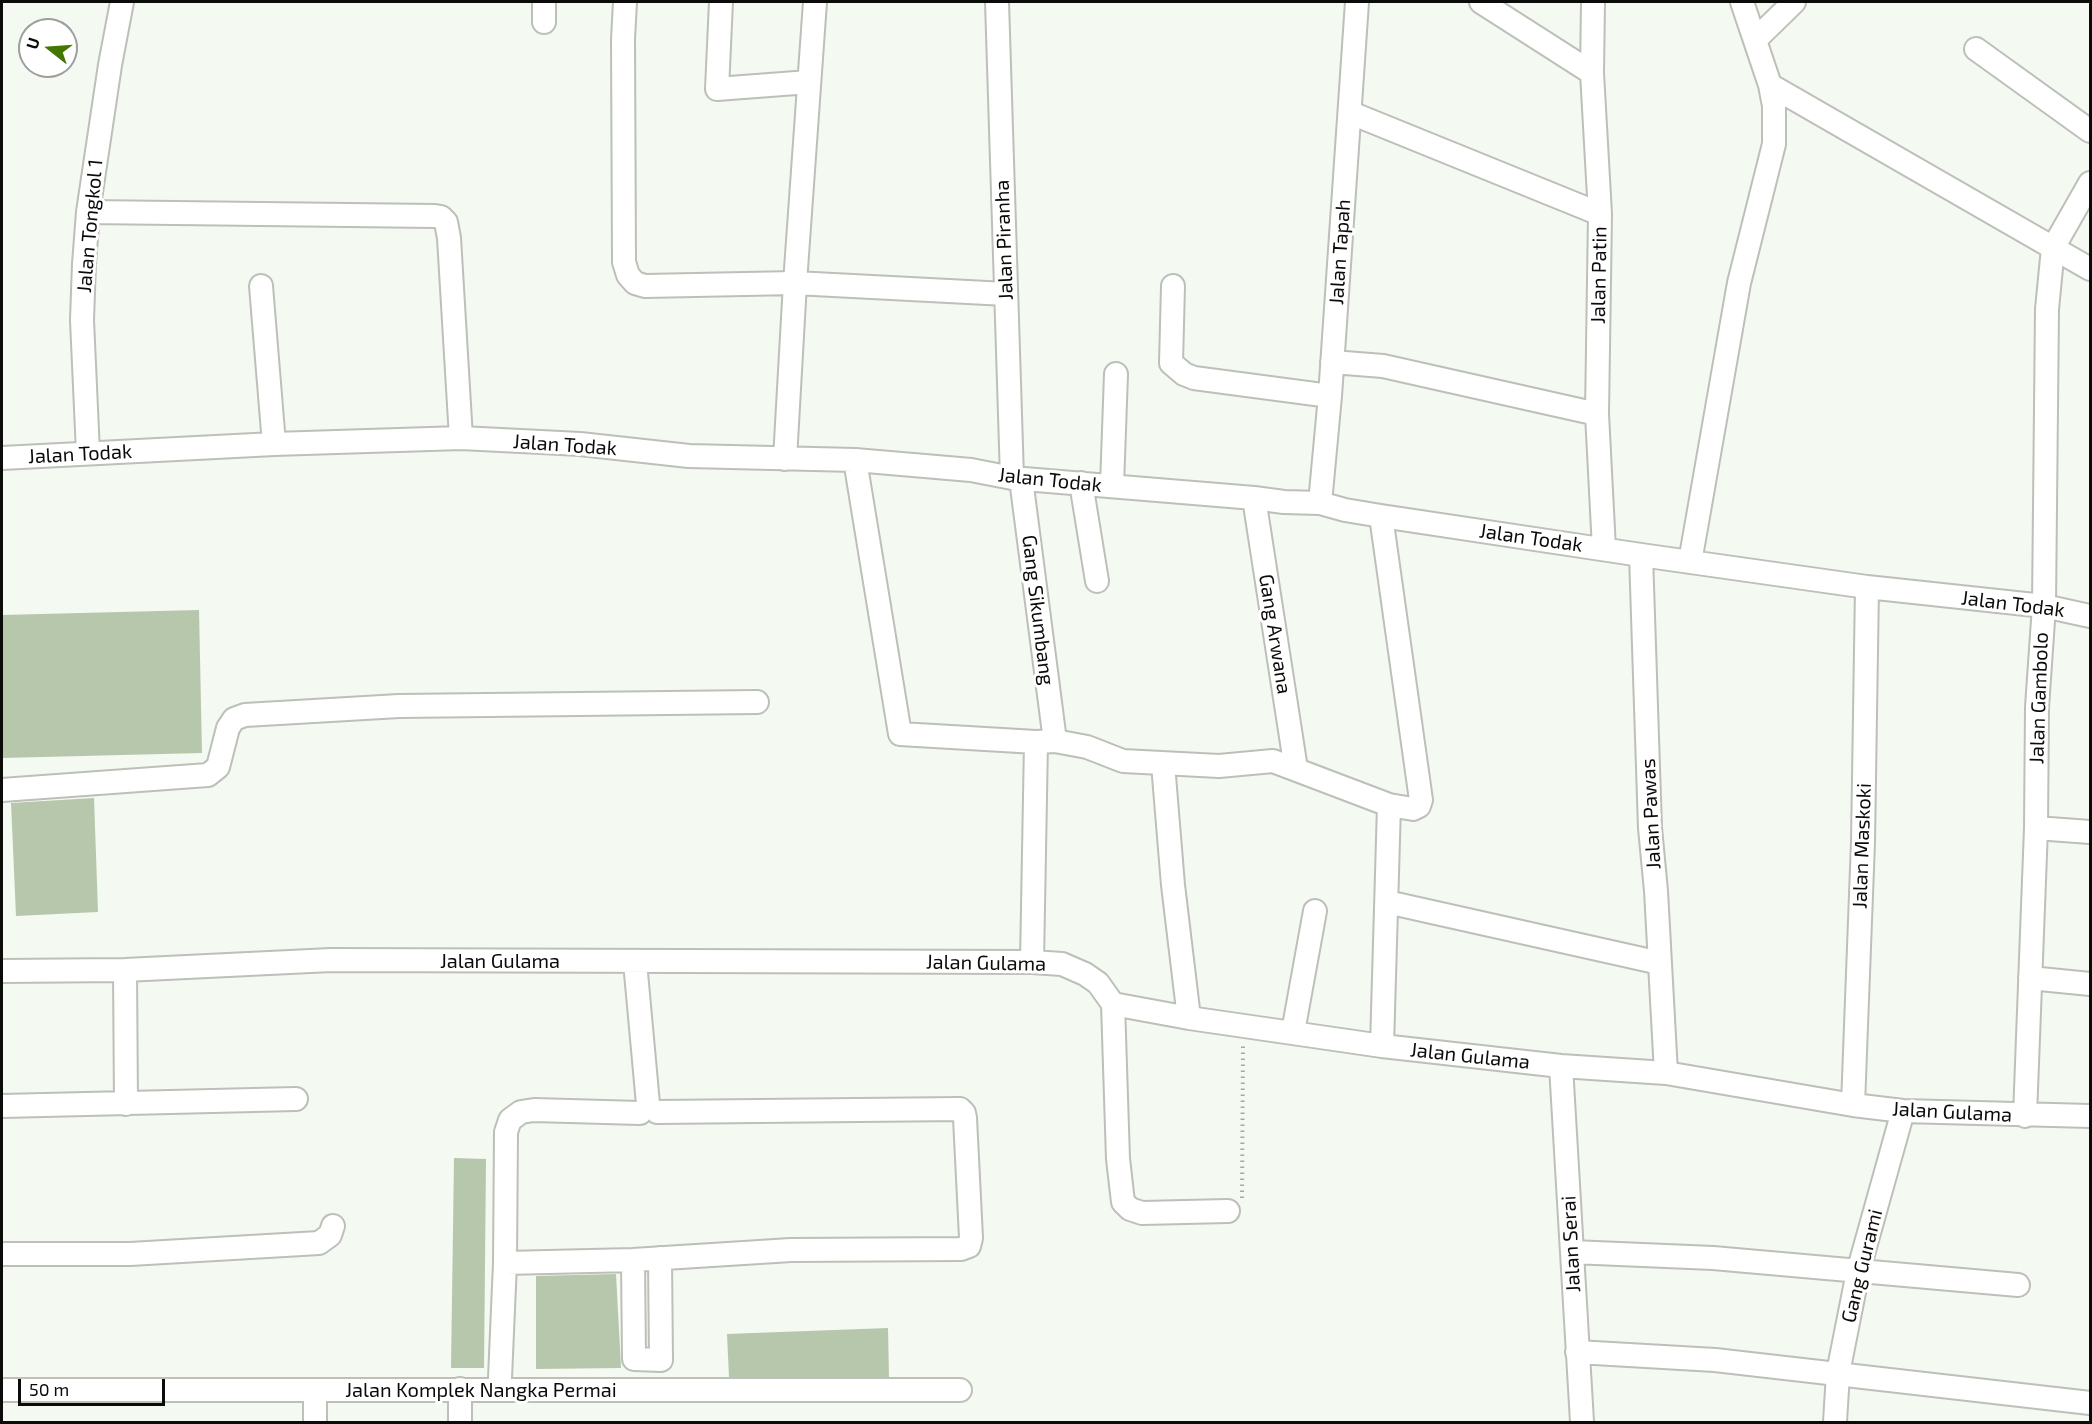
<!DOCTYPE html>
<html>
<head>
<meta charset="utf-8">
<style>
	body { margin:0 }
	#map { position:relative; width:2092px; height:1424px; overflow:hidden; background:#f4f9f1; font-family:"Exo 2",sans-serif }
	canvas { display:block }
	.frame { position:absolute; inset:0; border:3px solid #0b0c0a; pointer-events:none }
	.north { position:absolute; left:18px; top:18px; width:60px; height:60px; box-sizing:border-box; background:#fff; border:2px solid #9d9e9d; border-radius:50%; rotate:287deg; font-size:16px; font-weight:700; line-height:24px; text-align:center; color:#0b0c0a }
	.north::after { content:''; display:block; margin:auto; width:21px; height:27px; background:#437702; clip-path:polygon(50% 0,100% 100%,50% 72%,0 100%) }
	.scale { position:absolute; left:18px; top:1379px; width:147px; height:27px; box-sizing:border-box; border:3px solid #0b0c0a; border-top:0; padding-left:8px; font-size:18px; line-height:21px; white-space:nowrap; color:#0b0c0a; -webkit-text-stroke:4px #fff; paint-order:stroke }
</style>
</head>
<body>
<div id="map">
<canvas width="2092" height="1424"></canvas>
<div class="frame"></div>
<div class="north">U</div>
<div class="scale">50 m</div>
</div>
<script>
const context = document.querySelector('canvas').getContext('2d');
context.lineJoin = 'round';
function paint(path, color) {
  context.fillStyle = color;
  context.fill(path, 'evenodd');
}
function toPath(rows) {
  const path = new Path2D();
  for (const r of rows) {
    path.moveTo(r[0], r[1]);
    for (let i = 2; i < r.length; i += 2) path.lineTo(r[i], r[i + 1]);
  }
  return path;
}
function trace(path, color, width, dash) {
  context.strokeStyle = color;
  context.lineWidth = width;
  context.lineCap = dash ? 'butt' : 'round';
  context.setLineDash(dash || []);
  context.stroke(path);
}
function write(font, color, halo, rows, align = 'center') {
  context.font = font + ' "Exo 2",sans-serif';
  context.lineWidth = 6;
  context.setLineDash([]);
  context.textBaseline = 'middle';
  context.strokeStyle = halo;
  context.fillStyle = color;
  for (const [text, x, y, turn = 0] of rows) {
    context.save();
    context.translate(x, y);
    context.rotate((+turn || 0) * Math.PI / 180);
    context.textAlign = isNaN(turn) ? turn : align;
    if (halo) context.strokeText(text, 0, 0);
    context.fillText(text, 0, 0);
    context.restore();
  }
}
paint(toPath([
	[199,610,202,753,2,758,2,615],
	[94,798,98,912,16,916,11,803],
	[454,1158,486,1159,484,1368,451,1368],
	[616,1274,621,1368,536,1369,536,1276],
	[888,1328,889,1377,729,1377,727,1334]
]), '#b6c7ab');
const minor = toPath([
	[544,2,544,22],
	[625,2,623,39,624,262,628,275,635,283,645,286,795,283,1006,294],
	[721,2,717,89,809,82],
	[997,2,1012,478],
	[1481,2,1592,73],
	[1593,2,1592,73,1600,214,1597,414,1604,549],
	[1755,40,1794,2],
	[1976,49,2090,131],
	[1770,85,2090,269],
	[1351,113,1600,214],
	[88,212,435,216,441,217,446,222,449,238,461,438],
	[261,286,274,444],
	[1173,286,1171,363,1184,374,1194,378,1330,396],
	[1332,362,1383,366,1597,414],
	[88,453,82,320,84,264,88,212,110,65,122,2],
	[2,458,274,444,461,438,580,444,689,456,855,460,971,470,1012,478,1254,498,1284,502,1320,503,1345,510,1381,516,1641,555,1867,587,2044,606,2090,616],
	[785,459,795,283,815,2],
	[855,460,900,734,1036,742,1055,741,1087,747,1123,761,1219,766,1273,761,1389,805,1413,809,1419,806,1421,800,1381,516],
	[1021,479,1055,741],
	[1081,483,1097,581],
	[1112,486,1116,374],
	[1254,498,1296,769],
	[1320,503,1330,396,1357,2],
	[1641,555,1650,828,1656,891,1666,1073],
	[1690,562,1739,283,1774,144,1774,106,1770,85,1742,2],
	[1163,764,1173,885,1189,1018],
	[2,790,208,775,218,767,228,728,234,719,245,715,399,706,757,702],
	[2036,828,2090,832],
	[1387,902,1660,963],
	[635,962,648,1104],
	[1032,962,1036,742],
	[125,970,126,1104],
	[2,971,125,970,331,960,1032,962,1062,964,1085,974,1098,983,1113,1004,1189,1018,1382,1046,1561,1066,1666,1073,1853,1105,1903,1111,2090,1116],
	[2030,978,2090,984],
	[1113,1004,1118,1159,1123,1202,1130,1209,1142,1213,1228,1211],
	[1293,1032,1315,911],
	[1382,1046,1389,805],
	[1561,1066,1582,1422],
	[1853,1105,1863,842,1867,587],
	[2,1106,296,1099],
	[2025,1116,2036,828,2037,707,2044,606,2047,309,2053,248,2090,183],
	[1572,1252,1713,1258,2018,1285],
	[2,1254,130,1254,319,1243,330,1235,333,1226],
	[633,1260,634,1359,661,1360,660,1258],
	[505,1263,633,1260,791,1250,961,1249,969,1246,971,1238,965,1118,964,1113,960,1109,657,1112],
	[1577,1352,1715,1360,2090,1403],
	[500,1378,505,1263,506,1132,510,1120,521,1112,534,1110,640,1113],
	[460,1389,460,1422],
	[2,1390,960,1390],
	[315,1390,315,1422],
	[1835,1422,1838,1373,1858,1272,1903,1111]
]);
trace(minor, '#bcc0b8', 26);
trace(toPath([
	[1242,1198,1243,1046]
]), '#a6a9a3', 4, [1.5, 4.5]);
trace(minor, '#fff', 22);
write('20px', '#0b0c0a', '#fff', [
	["Jalan Tongkol 1",90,226,-85],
	["Jalan Piranha",1004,240,-92],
	["Jalan Tapah",1340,252,-86],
	["Jalan Patin",1599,275,-89],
	["Jalan Todak",565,445,4],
	["Jalan Todak",80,454,-3],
	["Jalan Todak",1050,480,6],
	["Jalan Todak",1531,538,8],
	["Jalan Todak",2013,604,7],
	["Gang Sikumbang",1038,610,83],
	["Gang Arwana",1275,634,81],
	["Jalan Gambolo",2039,698,-88],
	["Jalan Pawas",1651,814,-93],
	["Jalan Maskoki",1862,846,-88],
	["Jalan Gulama",500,961],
	["Jalan Gulama",986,963,1],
	["Jalan Gulama",1470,1056,6],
	["Jalan Gulama",1952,1112,3],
	["Jalan Serai",1571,1244,-93],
	["Gang Gurami",1862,1266,-76],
	["Jalan Komplek Nangka Permai",481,1390]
]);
</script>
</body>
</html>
